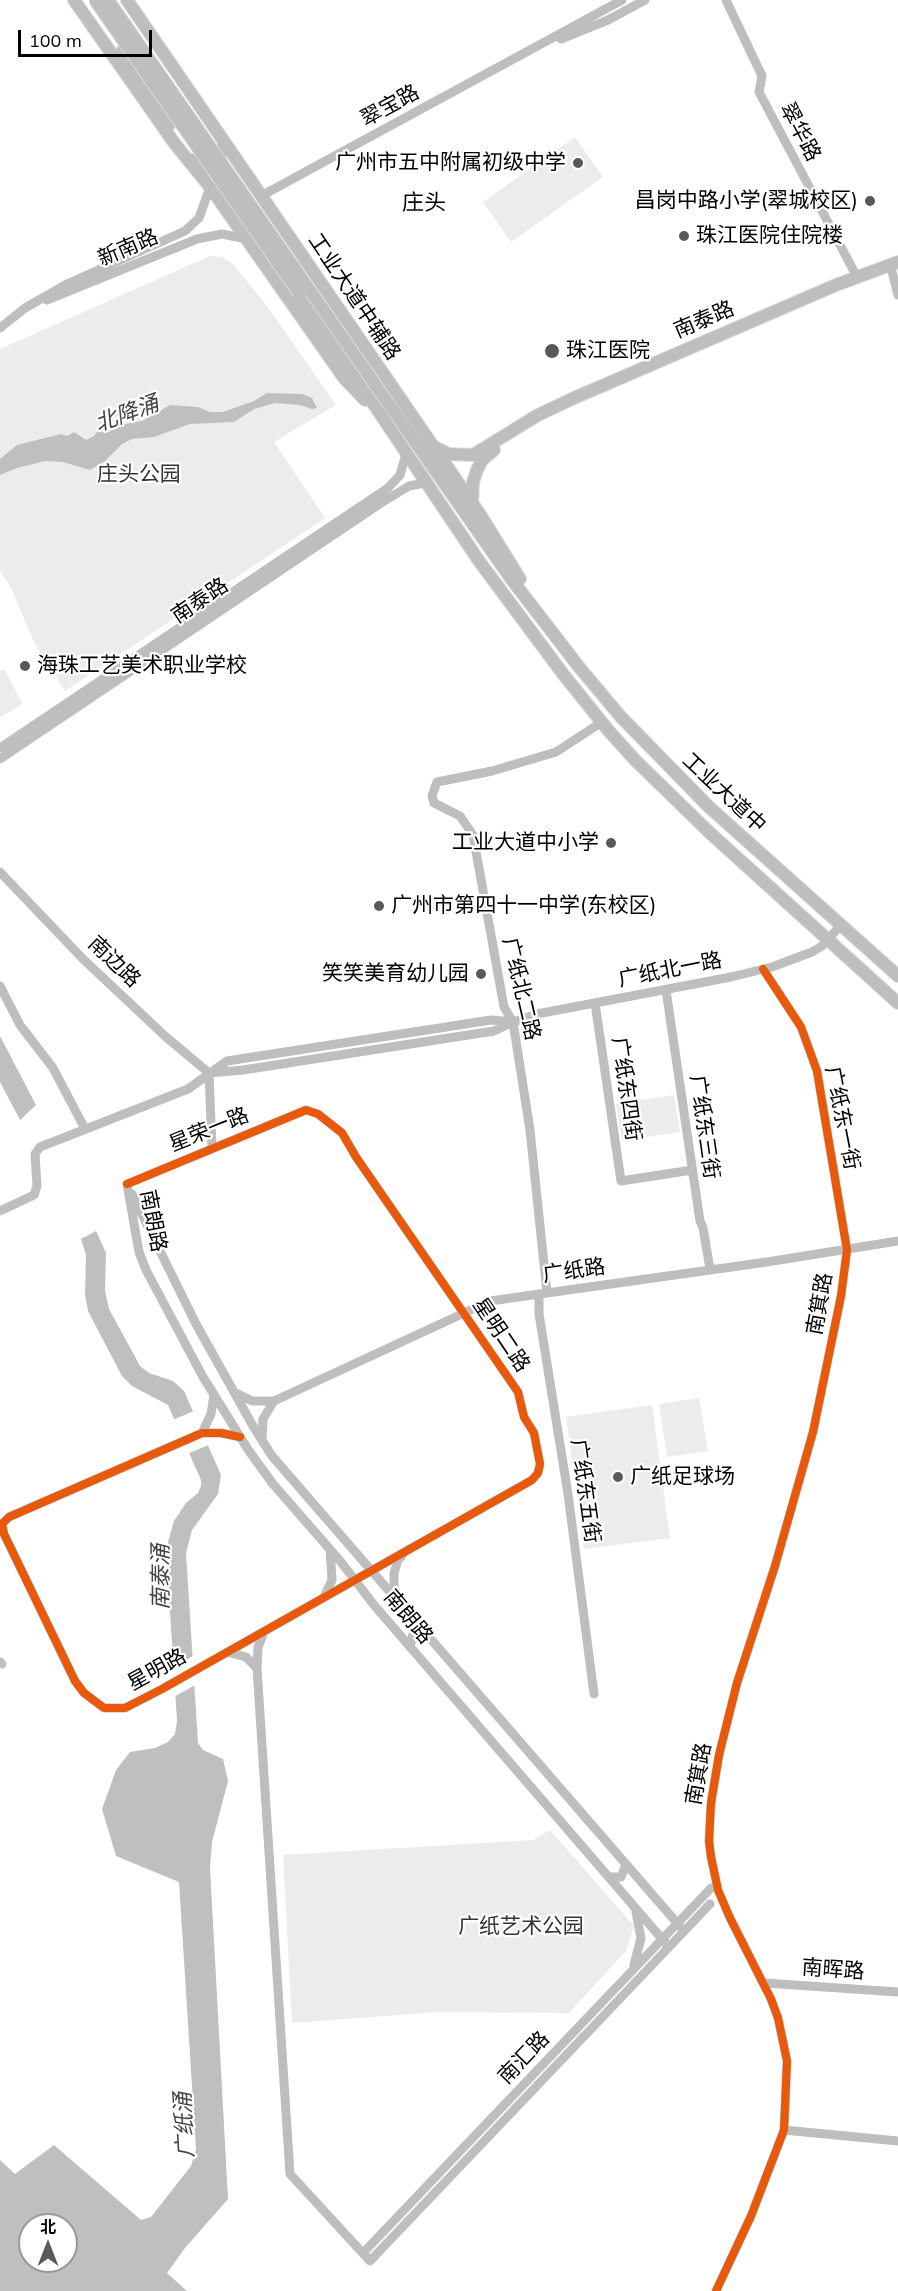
<!DOCTYPE html>
<html>
<head>
<meta charset="utf-8">
<style>
	body { margin:0 }
	#map { position:relative; width:898px; height:2291px; overflow:hidden; background:#fff; font-family:Mulish,"Noto Sans SC",sans-serif }
	canvas { display:block }
	.north { position:absolute; left:18px; top:2213px; width:60px; height:60px; box-sizing:border-box; background:#fff; border:2px solid #999; border-radius:50%; rotate:0deg; font-size:16px; font-weight:700; line-height:24px; text-align:center; color:#000 }
	.north::after { content:''; display:block; margin:auto; width:21px; height:27px; background:#595959; clip-path:polygon(50% 0,100% 100%,50% 72%,0 100%) }
	.scale { position:absolute; left:18px; top:30px; width:134px; height:27px; box-sizing:border-box; border:3px solid #000; border-top:0; padding-left:8px; font-size:18px; line-height:21px; white-space:nowrap; color:#000; -webkit-text-stroke:4px #fff; paint-order:stroke }
</style>
</head>
<body>
<div id="map">
<canvas width="898" height="2291"></canvas>
<div class="north">北</div>
<div class="scale">100 m</div>
</div>
<script>
const context = document.querySelector('canvas').getContext('2d');
context.lineJoin = 'round';
function paint(path, color) {
  context.fillStyle = color;
  context.fill(path, 'evenodd');
}
function toPath(rows) {
  const path = new Path2D();
  for (const r of rows) {
    path.moveTo(r[0], r[1]);
    for (let i = 2; i < r.length; i += 2) path.lineTo(r[i], r[i + 1]);
  }
  return path;
}
function trace(path, color, width, dash) {
  context.strokeStyle = color;
  context.lineWidth = width;
  context.lineCap = dash ? 'butt' : 'round';
  context.setLineDash(dash || []);
  context.stroke(path);
}
function write(font, color, halo, rows, align = 'center') {
  context.font = font + ' Mulish,"Noto Sans SC",sans-serif';
  context.lineWidth = 4.5;
  context.setLineDash([]);
  context.textBaseline = 'middle';
  context.strokeStyle = halo;
  context.fillStyle = color;
  for (const [text, x, y, turn = 0] of rows) {
    context.save();
    context.translate(x, y);
    context.rotate((+turn || 0) * Math.PI / 180);
    context.textAlign = isNaN(turn) ? turn : align;
    if (halo) context.strokeText(text, 0, 0);
    context.fillText(text, 0, 0);
    context.restore();
  }
}
paint(toPath([
	[575,137,603,177,511,242,483,202],
	[210,256,222,257,233,264,267,306,336,405,274,442,325,518,65,691,34,642,12,590,0,570,0,349],
	[4,669,23,704,0,717,0,671],
	[674,1095,680,1132,622,1141,616,1104],
	[699,1398,708,1451,667,1457,659,1404],
	[652,1405,670,1538,584,1549,566,1417],
	[550,1830,634,1926,626,1951,569,2013,438,2012,292,2023,283,1855,533,1840]
]), '#ececec');
paint(toPath([
	[267,393,302,394,312,398,317,408,312,409,300,405,275,403,254,409,234,422,190,424,154,437,132,439,122,444,105,461,90,470,63,462,45,461,17,468,0,475,0,459,17,445,61,434,67,436,74,432,86,440,94,436,97,432,109,432,120,425,142,421,170,405,198,407,210,412,223,412,254,401],
	[0,1036,36,1105,20,1120,0,1082],
	[96,1231,106,1253,105,1291,109,1309,140,1366,149,1373,173,1381,184,1391,221,1475,218,1494,192,1530,186,1553,198,1743,203,1750,223,1759,228,1781,212,1842,210,1867,228,2199,185,2248,167,2273,187,2291,0,2291,0,2160,15,2174,54,2145,141,2220,151,2217,191,2166,196,2149,179,1882,116,1856,102,1809,116,1770,130,1752,155,1748,168,1742,175,1734,177,1721,166,1549,174,1521,186,1503,198,1493,201,1486,201,1480,168,1405,132,1386,122,1376,88,1311,85,1294,86,1255,81,1239],
	[30,2225,66,2225,66,2261,30,2261]
]), '#bfbfbf');
paint(toPath([
	[196,1410,211,1444,187,1454,173,1420],
	[195,1655,197,1684,172,1698,170,1669]
]), '#fff');
const major = toPath([
	[74,0,175,144,210,187,344,378,365,400],
	[127,0,481,516,520,579],
	[123,50,170,124],
	[299,293,479,561,563,674,608,730,635,760,710,833,898,1003],
	[388,403,512,580,579,667,621,717,709,807,898,976],
	[432,446,449,454,473,455,538,415,574,398,836,285,898,262],
	[472,504,473,482,477,470,482,460,494,450]
]);
trace(major, '#dbdbdb', 14);
trace(toPath([
	[726,0,762,76,759,92,857,277],
	[561,39,608,20,645,0],
	[193,158,210,171,216,169,222,159,222,141],
	[261,196,622,0],
	[890,264,898,295],
	[47,300,197,239,222,234,247,239],
	[0,328,25,308,67,284,185,231,199,218,210,187],
	[0,748,388,488,400,475,406,454],
	[0,759,381,503,409,486,425,483],
	[0,872,83,959,166,1037,209,1073],
	[0,986,20,1025,53,1068,85,1129],
	[666,990,700,1221,703,1228,710,1269],
	[595,1003,621,1181,692,1170],
	[209,1073,243,1070,494,1031,513,1022,537,1014,731,977,772,967,812,952,822,946,841,925],
	[209,1073,212,1149],
	[127,1184,306,1110,318,1114,342,1133,356,1157,518,1392,524,1417,534,1433,540,1464,538,1473,532,1480,162,1689,125,1708,104,1708,84,1693,75,1681,4,1534,2,1524,9,1517,202,1433,221,1433,240,1437],
	[127,1184,139,1252,146,1270,203,1377,249,1451,273,1484,341,1562,374,1605,669,1947],
	[132,1194,196,1324,253,1426,272,1456,684,1931],
	[0,1211,34,1195,37,1186,35,1154,40,1147,188,1089,227,1061,491,1020,513,1022],
	[547,1293,530,1130,513,1022,504,1007,473,835,460,816,434,803,432,796,437,782,492,771,556,752,602,722],
	[539,1294,539,1314,568,1494,594,1694],
	[236,1393,252,1401,274,1401,490,1301,767,1262,898,1241],
	[202,1433,211,1414,214,1395],
	[262,1440,263,1419,274,1401],
	[396,1596,394,1587,394,1573,398,1560,402,1556],
	[324,1597,332,1580,330,1550],
	[264,1631,258,1648,257,1668,290,2174,370,2261,710,1904],
	[410,1647,413,1634,425,1632],
	[227,1652,246,1657,257,1668],
	[0,1662,2,1664],
	[609,1877,621,1877,626,1865],
	[634,1965,641,1938,636,1912],
	[765,1983,898,1992],
	[784,2130,898,2141],
	[363,2253,711,1888],
	[716,2291,751,2216,784,2130,787,2061,778,2018,771,1999,730,1918,718,1890,711,1857,709,1841,711,1803,719,1755,737,1683,775,1566,813,1432,841,1296,847,1250,817,1071,801,1027,763,969]
]), '#bebebe', 9);
trace(major, '#bebebe', 12);
const majorBridge = toPath([
	[95,0,299,293],
	[108,0,388,403]
]);
trace(majorBridge, '#dbdbdb', 14, []);
trace(majorBridge, '#bebebe', 12);
trace(toPath([
	[127,1184,306,1110,318,1114,342,1133,356,1157,518,1392,524,1417,534,1433,540,1464,538,1473,532,1480,162,1689,125,1708,104,1708,84,1693,75,1681,4,1534,2,1524,9,1517,202,1433,221,1433,240,1437],
	[716,2291,751,2216,784,2130,787,2061,778,2018,771,1999,730,1918,718,1890,711,1857,709,1841,711,1803,719,1755,737,1683,775,1566,813,1432,841,1296,847,1250,817,1071,801,1027,763,969]
]), '#e8590c', 8);
for (const [x, y, r, color] of [
	[578,163,6,"#595959"],
	[870,201,6,"#595959"],
	[684,236,6,"#595959"],
	[552,351,8,"#595959"],
	[25,666,6,"#595959"],
	[611,843,6,"#595959"],
	[379,906,6,"#595959"],
	[481,974,6,"#595959"],
	[618,1477,6,"#595959"]
]) {
  const dot = new Path2D();
  dot.arc(x, y, r, 0, 2 * Math.PI);
  context.fillStyle = color;
  context.fill(dot);
  trace(dot, '#fff', 2);
}
write('21px', '#000', '#fff', [
	["翠宝路",390,106,-29],
	["翠华路",800,132,62],
	["新南路",128,248,-23],
	["工业大道中辅路",354,297,56],
	["南泰路",704,320,-23],
	["南泰路",200,601,-34],
	["工业大道中",724,793,43],
	["南边路",114,962,44],
	["广纸北一路",670,970,-11],
	["广纸北二路",521,989,77],
	["广纸东四街",626,1089,82],
	["广纸东一街",842,1118,79],
	["广纸东三街",704,1127,82],
	["星荣一路",209,1130,-22],
	["南朗路",153,1221,79],
	["广纸路",574,1271,-8],
	["南箕路",820,1304,-80],
	["星明二路",501,1335,56],
	["广纸东五街",585,1491,82],
	["南朗路",408,1617,50],
	["星明路",157,1670,-29],
	["南箕路",699,1774,-80],
	["南晖路",833,1970,4],
	["南汇路",524,2058,-46]
]);
write('21px', '#000', '#fff', [
	["广州市五中附属初级中学",566,163,"right"],
	["昌岗中路小学(翠城校区)",858,201,"right"],
	["珠江医院住院楼",696,236],
	["珠江医院",566,351],
	["海珠工艺美术职业学校",37,666],
	["工业大道中小学",599,843,"right"],
	["广州市第四十一中学(东校区)",391,906],
	["笑笑美育幼儿园",469,974,"right"],
	["广纸足球场",630,1477]
], 'left');
write('21px', '#333', '#fff', [
	["庄头公园",139,475],
	["广纸艺术公园",521,1927]
]);
write('22px', '#000', '#fff', [
	["庄头",424,203]
]);
write('italic 22px', '#444', '#fff', [
	["北降涌",127,414,-20],
	["南泰涌",161,1577,-90],
	["广纸涌",185,2125,-93]
]);
</script>
</body>
</html>
